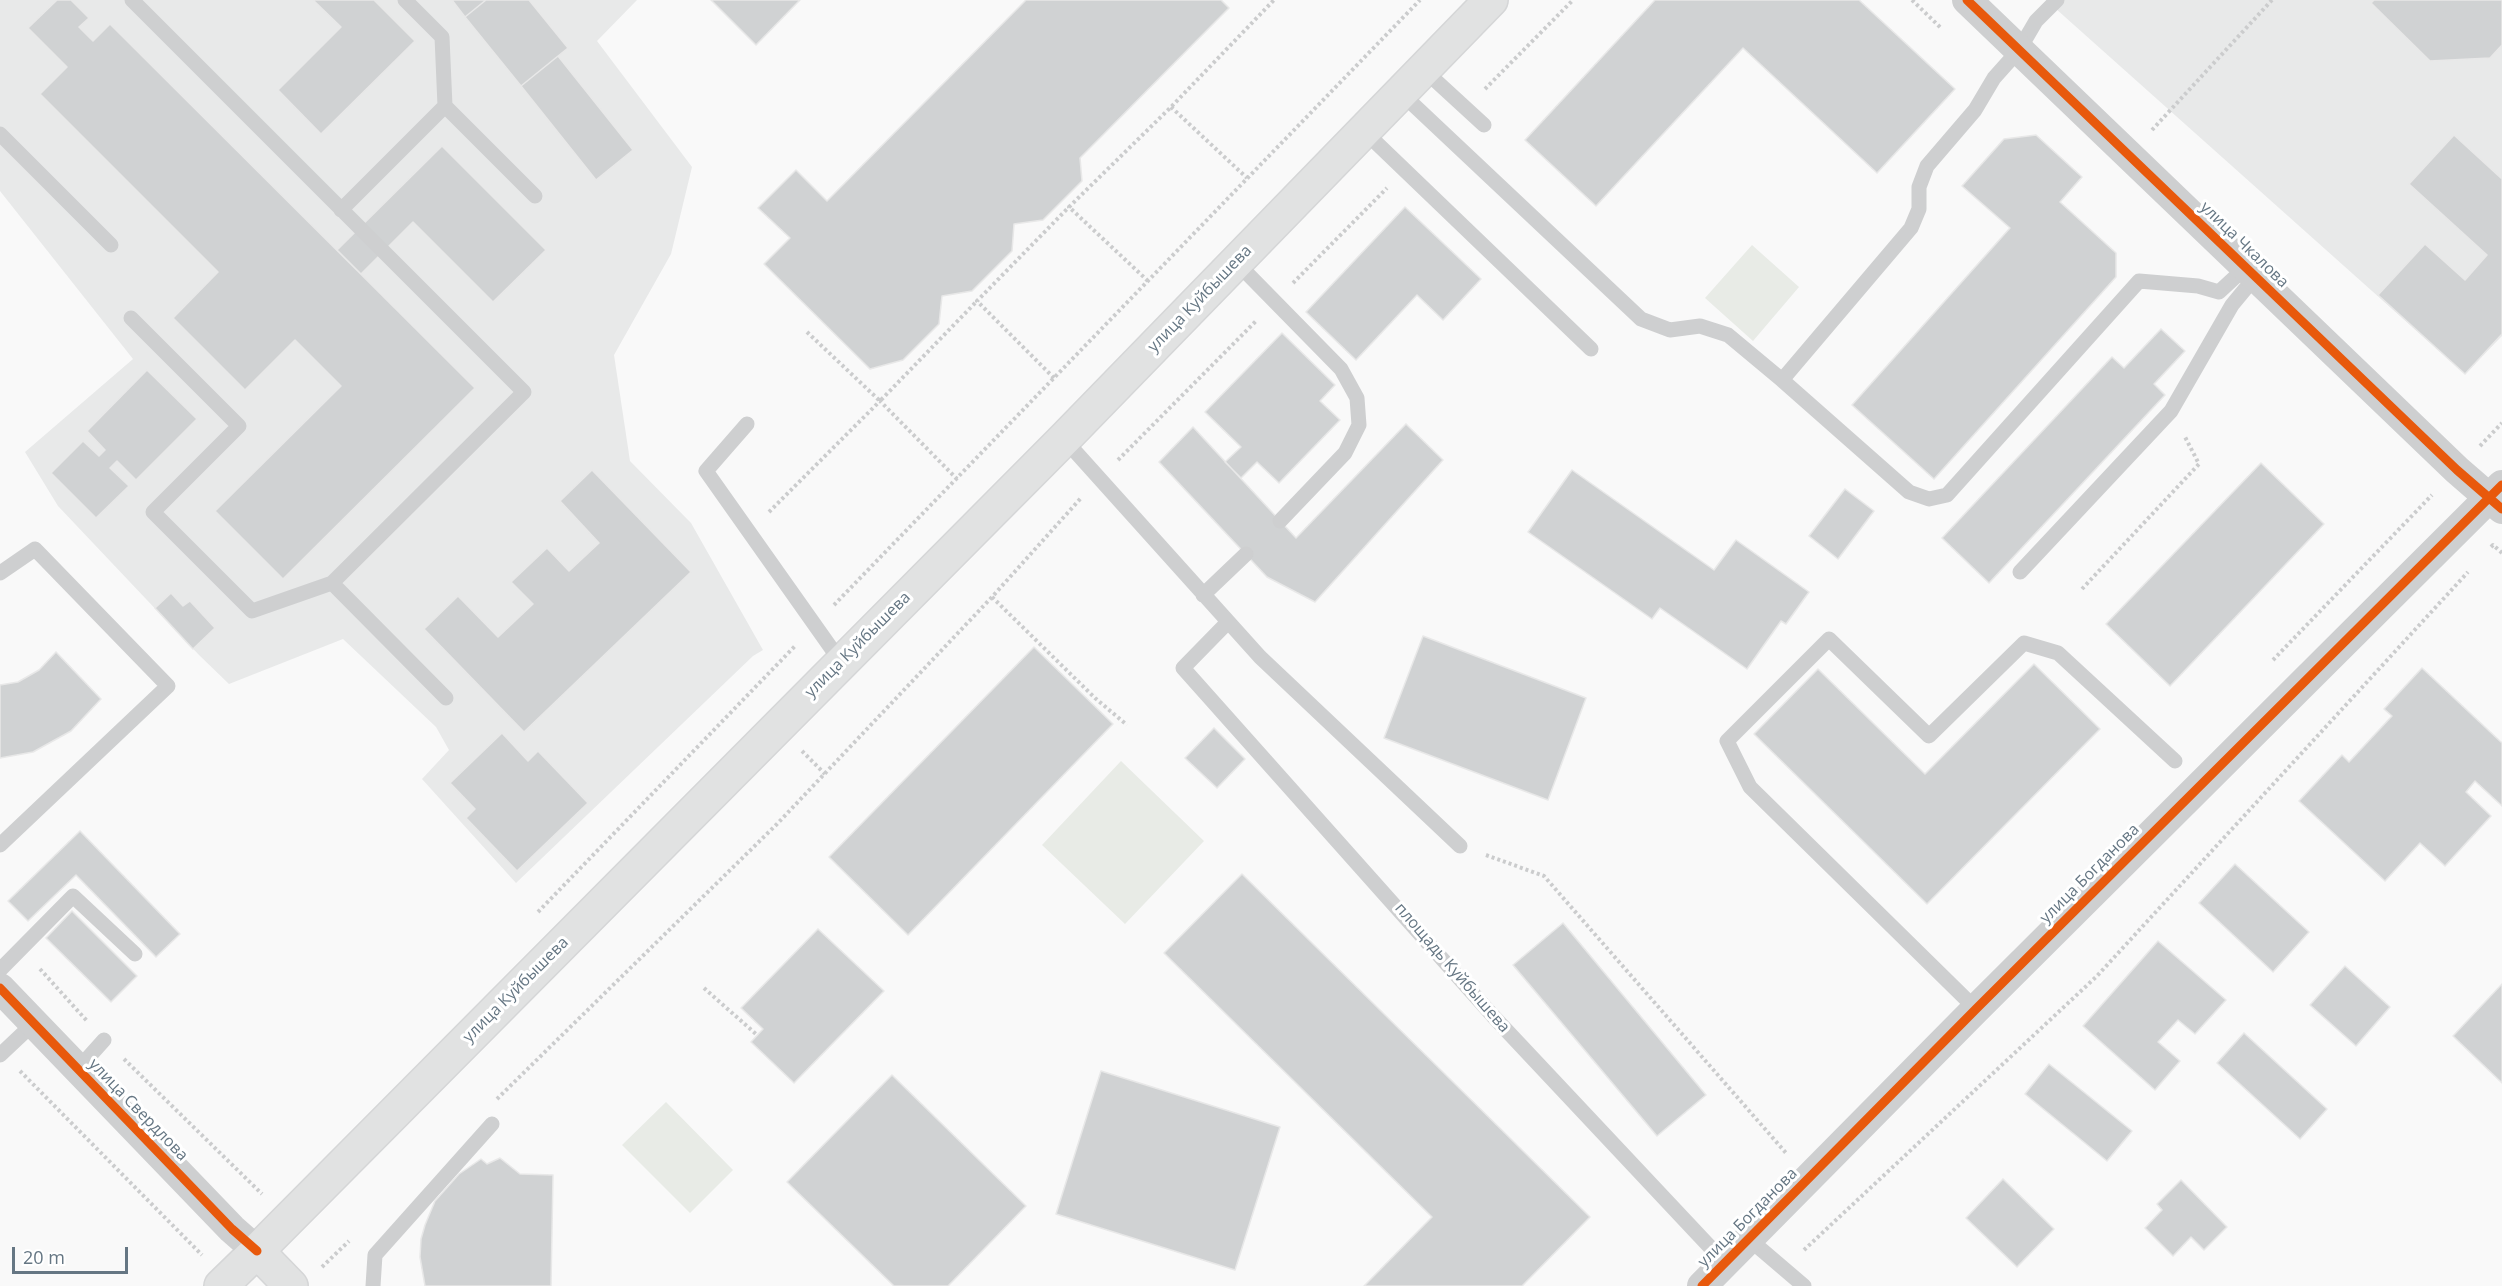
<!DOCTYPE html>
<html>
<head>
<meta charset="utf-8">
<style>
	body { margin:0 }
	#map { position:relative; width:2502px; height:1286px; overflow:hidden; background:#f9f9f9; font-family:"Open Sans",sans-serif }
	canvas { display:block }
	.scale { position:absolute; left:12px; top:1247px; width:116px; height:27px; box-sizing:border-box; border:3px solid #657683; border-top:0; padding-left:8px; font-size:18px; line-height:21px; white-space:nowrap; color:#657683; -webkit-text-stroke:4px #fff; paint-order:stroke }
</style>
</head>
<body>
<div id="map">
<canvas width="2502" height="1286"></canvas>
<div class="scale">20 m</div>
</div>
<script>
const context = document.querySelector('canvas').getContext('2d');
context.lineJoin = 'round';
function paint(path, color) {
  context.fillStyle = color;
  context.fill(path, 'evenodd');
}
function toPath(rows) {
  const path = new Path2D();
  for (const r of rows) {
    path.moveTo(r[0], r[1]);
    for (let i = 2; i < r.length; i += 2) path.lineTo(r[i], r[i + 1]);
  }
  return path;
}
function trace(path, color, width, dash) {
  context.strokeStyle = color;
  context.lineWidth = width;
  context.lineCap = dash ? 'butt' : 'round';
  context.setLineDash(dash || []);
  context.stroke(path);
}
function write(font, color, halo, rows, align = 'center') {
  context.font = font + ' "Open Sans",sans-serif';
  context.lineWidth = 6;
  context.setLineDash([]);
  context.textBaseline = 'middle';
  context.strokeStyle = halo;
  context.fillStyle = color;
  for (const [text, x, y, turn = 0] of rows) {
    context.save();
    context.translate(x, y);
    context.rotate((+turn || 0) * Math.PI / 180);
    context.textAlign = isNaN(turn) ? turn : align;
    if (halo) context.strokeText(text, 0, 0);
    context.fillText(text, 0, 0);
    context.restore();
  }
}
paint(toPath([
	[0,0,637,0,597,41,692,167,671,254,614,355,630,461,691,523,763,650,753,656,516,883,422,779,449,750,436,727,343,639,229,684,199,655,58,506,25,452,133,359,0,191],
	[2046,0,2502,0,2502,336,2465,374]
]), '#e8e9e9');
paint(toPath([
	[1752,245,1799,287,1753,341,1705,298],
	[1121,761,1204,841,1125,924,1042,845],
	[666,1102,733,1170,690,1213,622,1145]
]), '#e8ebe6');
const building = toPath([
	[57,0,71,0,89,18,79,27,93,41,110,24,475,388,283,579,215,511,341,386,295,340,245,390,173,318,218,272,40,94,67,67,28,28,57,0],
	[313,0,374,0,415,41,321,134,278,90,341,27,313,0],
	[452,0,486,0,465,17,452,0],
	[486,0,529,0,568,48,521,86,465,17,486,0],
	[711,0,800,0,756,45,711,0],
	[1026,0,1221,0,1229,8,1080,158,1082,181,1043,220,1014,224,1012,251,972,291,942,296,939,324,903,360,870,369,764,264,790,238,758,208,796,170,827,201,1026,0],
	[1655,0,1859,0,1955,89,1877,173,1743,48,1596,206,1525,140,1655,0],
	[2374,0,2502,0,2502,45,2490,58,2430,61,2371,3,2374,0],
	[558,56,633,150,596,180,521,86,558,56],
	[2036,135,2082,177,2060,202,2116,253,2116,277,1934,479,1852,405,2010,228,1962,186,2004,139,2036,135],
	[2454,135,2502,179,2502,334,2465,374,2378,295,2425,244,2465,280,2487,255,2409,184,2454,135],
	[442,146,546,250,493,302,413,222,361,274,337,250,442,146],
	[1405,207,1481,279,1443,320,1417,295,1356,360,1306,312,1405,207],
	[2161,329,2185,351,2154,384,2165,395,1989,583,1942,538,2112,357,2124,368,2161,329],
	[1282,333,1335,385,1320,401,1340,420,1279,483,1257,462,1241,478,1225,462,1241,447,1205,412,1282,333],
	[147,370,197,419,136,480,117,461,110,468,129,486,96,518,51,473,83,441,99,456,105,450,87,431,147,370],
	[1406,424,1443,460,1315,602,1267,577,1159,462,1193,427,1296,538,1406,424],
	[2261,463,2324,524,2170,686,2106,624,2261,463],
	[592,470,691,572,524,732,424,629,458,596,498,637,533,604,511,582,547,548,569,571,599,543,560,501,592,470],
	[1572,470,1714,570,1736,540,1809,592,1786,624,1781,621,1747,669,1660,608,1652,619,1528,532,1572,470],
	[1845,489,1874,511,1838,559,1809,536,1845,489],
	[171,593,183,606,190,601,215,628,193,649,155,608,171,593],
	[1423,636,1586,698,1548,800,1384,738,1423,636],
	[1034,647,1113,724,908,935,829,857,1034,647],
	[56,652,101,699,71,731,33,752,0,758,0,685,18,682,39,670,56,652],
	[2034,664,2100,729,1927,904,1754,734,1818,669,1925,774,2034,664],
	[2422,668,2502,743,2502,806,2475,781,2466,792,2491,816,2445,866,2420,843,2385,881,2299,801,2342,755,2349,762,2392,716,2384,709,2422,668],
	[1214,728,1245,759,1217,788,1185,758,1214,728],
	[502,733,528,761,538,751,588,803,517,871,466,818,475,809,450,783,502,733],
	[80,831,180,934,156,957,76,875,28,921,8,901,80,831],
	[2235,864,2309,932,2273,972,2199,903,2235,864],
	[1242,874,1590,1217,1522,1286,1364,1286,1432,1217,1164,953,1242,874],
	[72,911,137,976,111,1002,46,938,72,911],
	[1563,923,1706,1095,1657,1136,1513,965,1563,923],
	[818,929,884,991,794,1083,751,1042,763,1029,741,1008,818,929],
	[2158,941,2226,1000,2195,1034,2178,1020,2158,1042,2180,1061,2155,1090,2083,1026,2158,941],
	[2345,966,2390,1007,2356,1046,2310,1005,2345,966],
	[2502,984,2502,1083,2453,1036,2502,984],
	[2244,1033,2327,1109,2300,1139,2217,1063,2244,1033],
	[2049,1064,2132,1131,2107,1161,2025,1094,2049,1064],
	[1101,1071,1280,1127,1235,1270,1056,1214,1101,1071],
	[892,1075,1026,1206,948,1286,894,1286,787,1182,892,1075],
	[500,1158,520,1174,553,1175,551,1286,425,1286,420,1257,421,1239,425,1225,435,1201,459,1174,481,1159,487,1164,500,1158],
	[2003,1179,2054,1229,2017,1267,1966,1218,2003,1179],
	[2181,1180,2227,1227,2204,1250,2191,1237,2173,1256,2145,1228,2162,1210,2157,1204,2181,1180]
]);
paint(building, '#d0d2d3');
trace(building, '#e8e8e8', 1.5);
const secondary = toPath([
	[221,1286,257,1251]
]);
const primary = toPath([
	[291,1286,257,1251,1064,439,1491,0]
]);
trace(secondary, '#d5d6d7', 36);
trace(primary, '#d5d6d7', 36);
trace(toPath([
	[1912,0,1942,29],
	[1485,89,1573,0],
	[1171,107,1247,178],
	[2152,130,2272,0],
	[1148,281,1069,207,1171,107,1274,0],
	[1293,283,1387,188],
	[807,332,880,401,977,301],
	[1054,378,977,301,1069,207],
	[2480,446,2502,423],
	[1118,460,1256,321],
	[769,512,880,401,957,479],
	[2491,547,2493,545,2502,553],
	[2082,589,2199,464,2184,435],
	[992,597,1095,698,1127,725],
	[834,605,1420,0],
	[2273,660,2432,495],
	[802,751,825,774],
	[1486,855,1544,876,1786,1153],
	[538,912,796,645],
	[40,969,87,1021],
	[704,988,757,1035],
	[124,1059,262,1194],
	[20,1071,202,1255],
	[497,1099,777,824,992,597,1081,498],
	[1804,1250,2097,976,2468,572],
	[322,1267,349,1241]
]), '#cbcccd', 4, [3, 3]);
trace(toPath([
	[405,0,442,37,445,106,535,196],
	[2057,0,2036,21,2019,50,1994,78,1975,110,1927,166,1919,187,1919,209,1911,228,1782,380,1909,492,1929,499,1947,495,2139,281,2198,286,2219,292,2246,267],
	[1423,69,1484,125],
	[1401,93,1641,319,1670,330,1700,326,1728,335,1782,380],
	[1364,131,1591,349],
	[0,134,111,245],
	[341,210,445,106],
	[1236,262,1341,369,1357,398,1359,425,1345,453,1280,521],
	[131,318,239,426,153,512,252,611,332,583,524,392,132,0],
	[747,424,706,471,841,662],
	[1064,439,1260,657,1460,846],
	[2020,572,2171,411,2232,305,2256,276],
	[0,573,35,549,168,686,0,845],
	[332,583,446,698],
	[1203,595,1246,554],
	[1227,623,1183,668,1493,1016,1725,1263],
	[0,970,73,896,135,954],
	[1976,1009,1750,787,1727,741,1829,639,1929,736,2024,643,2058,653,2175,761],
	[0,1055,34,1023],
	[78,1069,104,1040],
	[1749,1239,1804,1286],
	[373,1286,375,1255,492,1124]
]), '#cecfd0', 15);
trace(toPath([
	[1967,0,2457,470,2502,509],
	[0,988,232,1229,257,1251],
	[1702,1286,1976,1009,2502,485]
]), '#cecfd0', 30);
trace(secondary, '#e1e2e2', 33);
trace(primary, '#e1e2e2', 33);
trace(toPath([
	[1967,0,2457,470,2502,509],
	[0,988,232,1229,257,1251],
	[1702,1286,1976,1009,2502,485]
]), '#e8590c', 9);
write('16px', '#657683', '#fff', [
	["улица Чкалова",2244,245,44],
	["улица Куйбышева",1200,299,-46],
	["улица Куйбышева",858,645,-45],
	["улица Богданова",2090,874,-45],
	["площадь Куйбышева",1452,968,49],
	["улица Куйбышева",516,990,-45],
	["улица Свердлова",138,1110,46],
	["улица Богданова",1748,1218,-45]
]);
</script>
</body>
</html>
